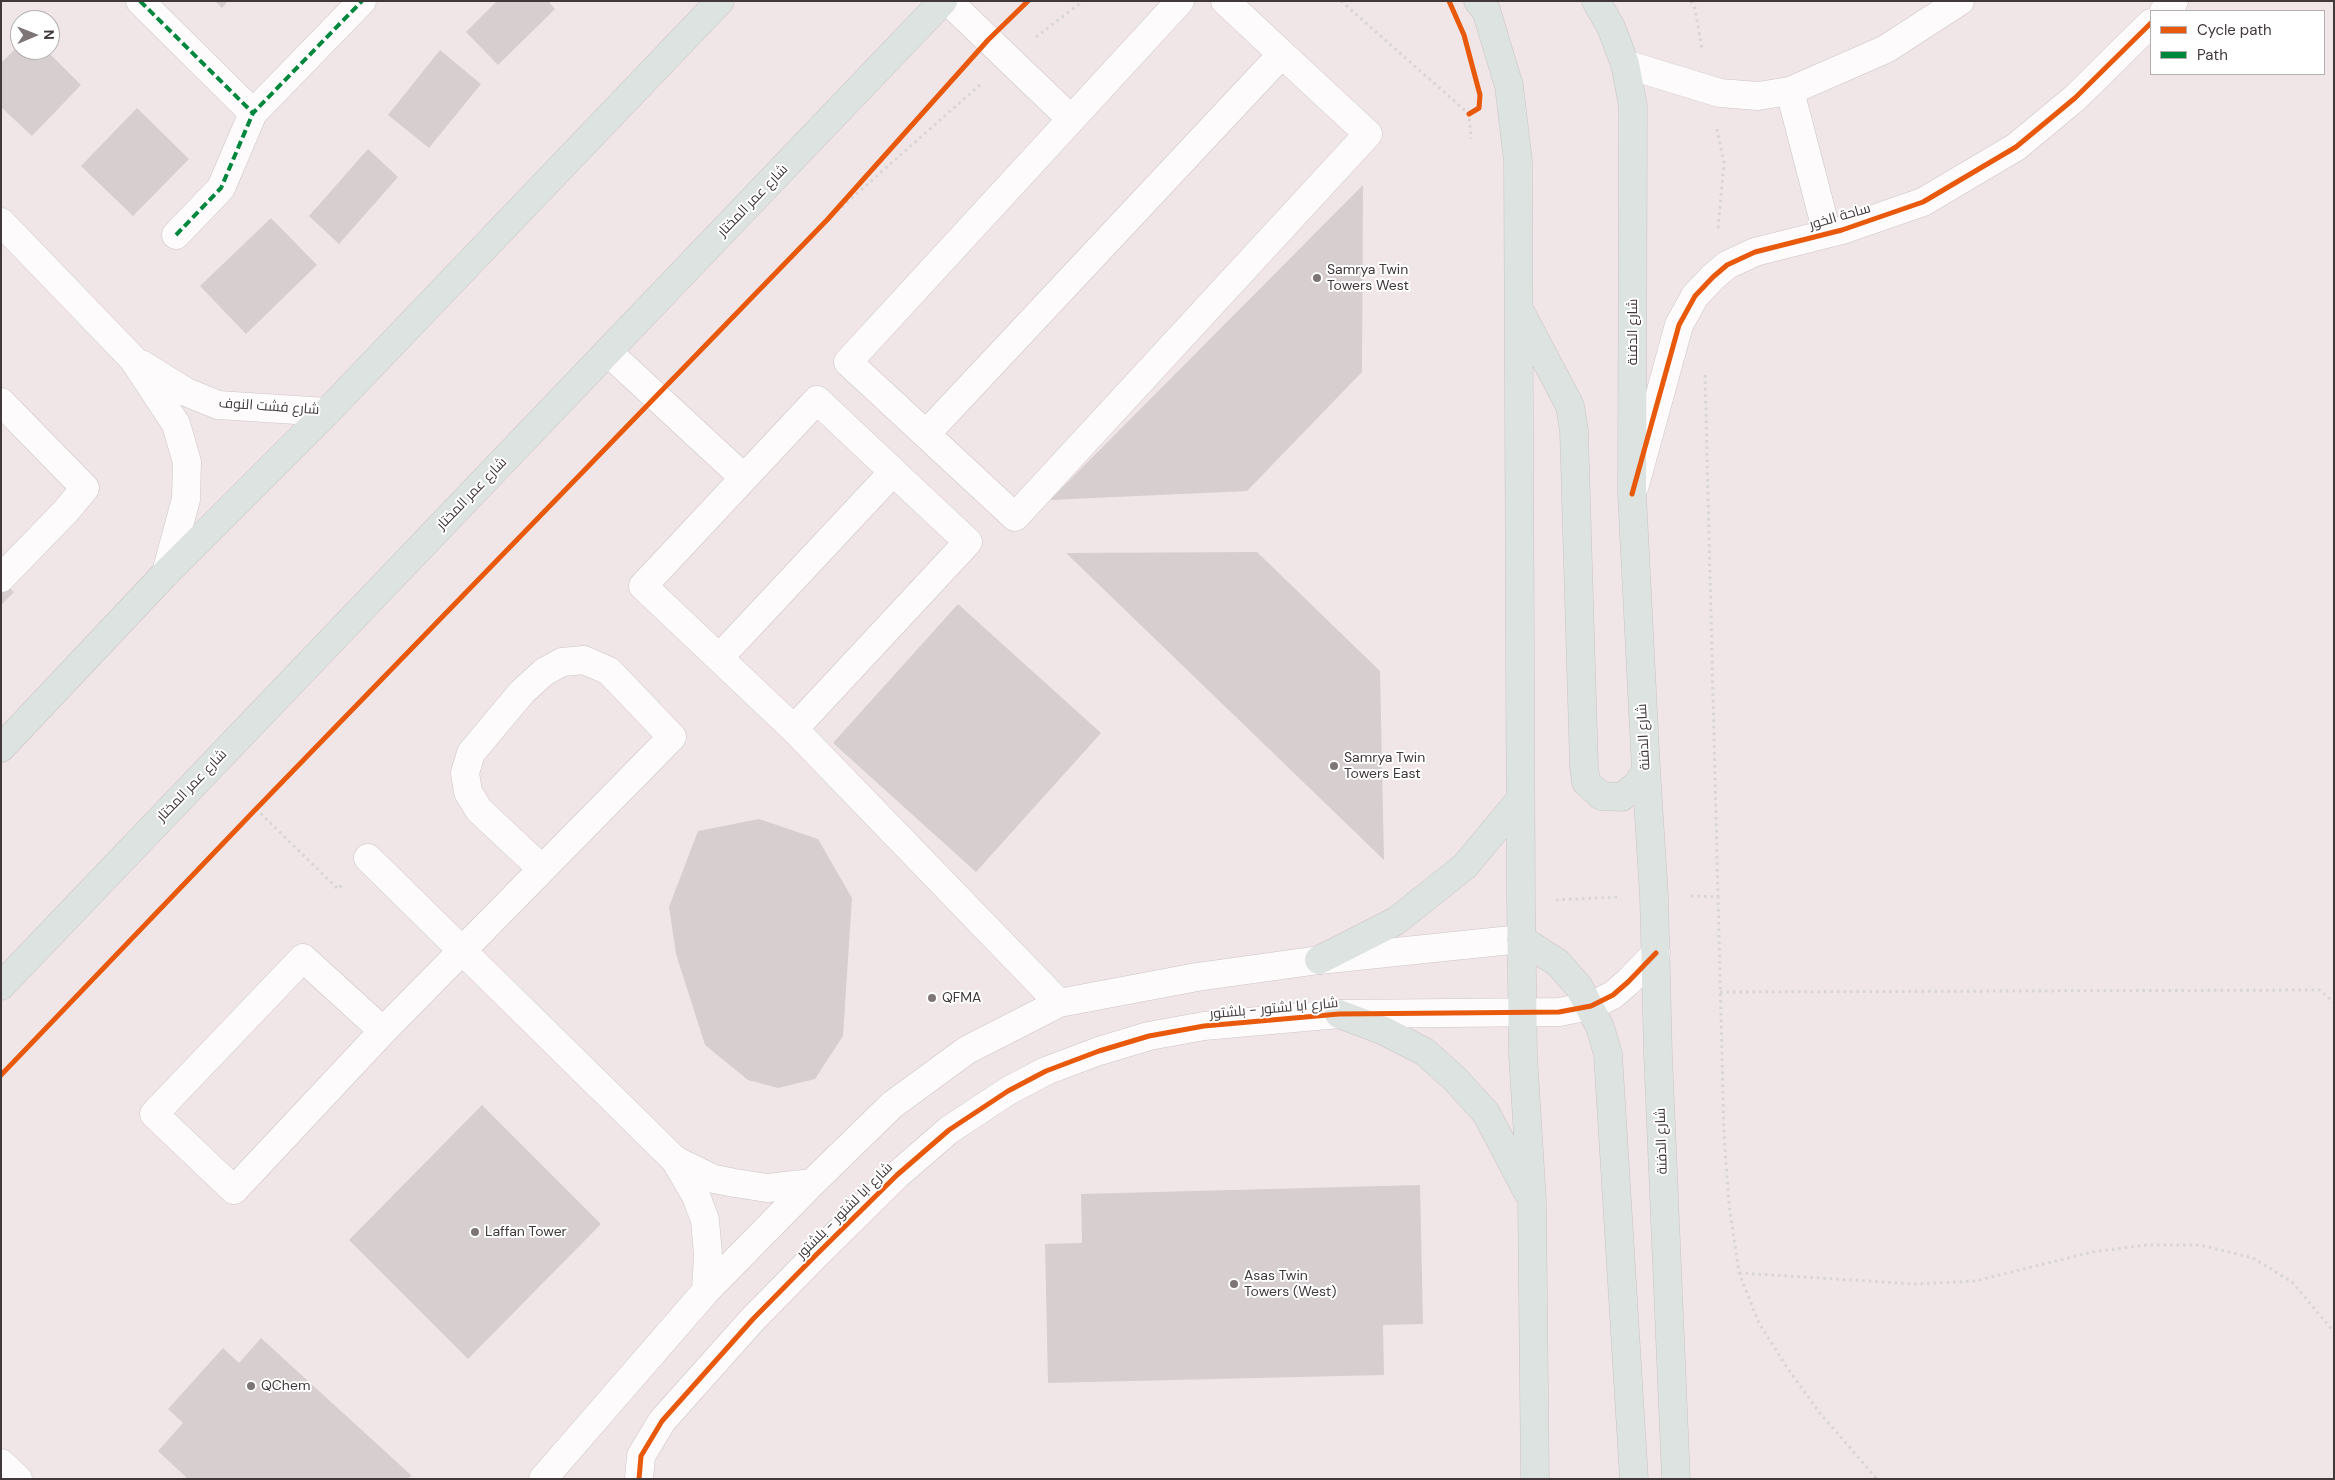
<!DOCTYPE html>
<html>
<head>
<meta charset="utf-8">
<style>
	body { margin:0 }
	#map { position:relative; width:2335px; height:1480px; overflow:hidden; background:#f1e6e7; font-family:"DM Sans",sans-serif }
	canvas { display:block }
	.frame { position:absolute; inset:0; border:2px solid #403839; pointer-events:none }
	.legend { position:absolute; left:2150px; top:10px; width:175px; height:65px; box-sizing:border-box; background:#fff; border:1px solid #b3afb0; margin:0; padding:6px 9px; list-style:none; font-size:15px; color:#403839 }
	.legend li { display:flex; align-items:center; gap:10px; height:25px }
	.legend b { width:25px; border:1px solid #b3afb0 }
	.north { position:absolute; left:10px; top:10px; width:50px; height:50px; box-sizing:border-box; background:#fff; border:1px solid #b3afb0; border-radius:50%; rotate:89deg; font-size:14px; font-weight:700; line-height:20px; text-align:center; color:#403839 }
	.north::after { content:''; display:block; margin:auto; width:18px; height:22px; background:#7e7576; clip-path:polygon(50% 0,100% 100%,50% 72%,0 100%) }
</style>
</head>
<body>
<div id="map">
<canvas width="2335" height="1480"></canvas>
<div class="frame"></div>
<ul class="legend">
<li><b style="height:6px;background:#e8590c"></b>Cycle path</li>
<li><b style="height:6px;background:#00873e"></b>Path</li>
</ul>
<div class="north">N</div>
</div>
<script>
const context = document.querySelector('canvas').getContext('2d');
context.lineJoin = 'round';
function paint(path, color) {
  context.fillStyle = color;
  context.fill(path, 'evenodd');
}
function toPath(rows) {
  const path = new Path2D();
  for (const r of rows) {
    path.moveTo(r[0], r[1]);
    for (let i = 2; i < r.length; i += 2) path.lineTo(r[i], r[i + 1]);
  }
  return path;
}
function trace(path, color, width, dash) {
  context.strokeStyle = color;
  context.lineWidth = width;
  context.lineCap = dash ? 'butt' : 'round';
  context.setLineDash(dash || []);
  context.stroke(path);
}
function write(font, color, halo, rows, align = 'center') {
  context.font = font + ' "DM Sans",Cairo,sans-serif';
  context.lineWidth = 4;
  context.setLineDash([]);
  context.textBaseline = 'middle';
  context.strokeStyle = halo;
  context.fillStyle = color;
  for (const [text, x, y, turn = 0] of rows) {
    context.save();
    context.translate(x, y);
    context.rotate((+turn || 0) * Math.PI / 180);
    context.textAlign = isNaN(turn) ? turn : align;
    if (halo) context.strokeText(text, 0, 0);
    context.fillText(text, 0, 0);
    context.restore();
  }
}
paint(toPath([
	[215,1,228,1,222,8],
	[497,1,548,1,555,9,498,65,466,32],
	[20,44,20,50,46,50,81,85,32,136,1,107,1,63],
	[440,50,481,84,429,148,388,115],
	[137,108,189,159,133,216,81,166],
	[368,149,398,177,339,244,309,216],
	[1363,185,1362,372,1247,491,1050,500],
	[271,218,317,265,246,334,200,286],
	[1257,552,1380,671,1384,860,1066,553],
	[1,580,14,592,1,605],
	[958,604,1101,733,976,872,833,743],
	[759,819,818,839,852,898,843,1036,815,1079,778,1088,748,1080,705,1045,676,954,669,907,698,831],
	[482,1105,601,1224,468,1359,349,1240],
	[1420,1185,1423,1324,1383,1325,1384,1375,1048,1383,1045,1244,1082,1243,1081,1194],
	[261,1338,412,1476,406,1479,188,1479,158,1451,183,1423,168,1409,223,1348,239,1363]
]), '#d7cecf');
const minor = toPath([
	[140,1,253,113,362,1],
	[948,1,1071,119],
	[1180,1,848,362,1015,517,1368,134,1225,1],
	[2164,11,2174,1],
	[1625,64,1720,93,1758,96,1790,91,1886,49,1960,1],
	[1790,91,1827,233],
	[1,222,133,359,176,424,187,462,186,499,166,573],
	[176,235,221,188,253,113],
	[608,352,744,478],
	[141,364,186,392,218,405,327,412],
	[817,400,968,542,794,729,643,586,817,400],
	[1,402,85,488,66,511,1,578],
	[926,434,1282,54],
	[1635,485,1679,325,1695,296,1713,277,1727,265,1755,252,1842,230,1923,202,2016,147,2075,98,2151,23],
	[719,658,893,472],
	[794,729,1059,1003],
	[368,858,675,1160,696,1196,705,1220,708,1255,706,1291],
	[383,1031,303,958,154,1114,234,1190,383,1031,672,737,609,671,584,660,562,662,544,672,522,692,471,753,465,773,468,792,479,810,542,869],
	[675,1160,714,1179,735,1183,767,1188,812,1183],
	[1,1463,18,1479],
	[543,1479,706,1291,812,1183,892,1105,967,1050,1059,1003,1197,977,1319,960,1521,939],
	[639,1479,641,1456,662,1421,753,1319,816,1255,897,1175,949,1130,1008,1091,1046,1071,1099,1051,1149,1036,1204,1026,1339,1014,1559,1012,1591,1006,1613,995,1628,982,1656,953]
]);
const major = toPath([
	[1478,1,1486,10,1509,86,1518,161,1521,901,1523,1055,1532,1201,1535,1479],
	[1596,1,1611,27,1625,64,1633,106,1632,494,1646,770,1654,896,1658,1054,1676,1479],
	[1521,313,1570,406,1574,431,1584,767,1586,782,1601,796,1622,797,1638,784,1646,770],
	[1,748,166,573,327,412,720,1],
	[1521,939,1558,963,1579,987,1600,1027,1608,1054,1634,1479],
	[1319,960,1396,921,1465,866,1520,800],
	[1,986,943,1],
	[1339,1014,1384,1031,1425,1052,1455,1079,1486,1113,1527,1191]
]);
trace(minor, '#cdc4c5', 29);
trace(major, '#c9c3c3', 29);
trace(toPath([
	[1341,1,1469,114,1471,139],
	[1691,1,1695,9,1702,49],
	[1036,37,1083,1],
	[1717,129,1724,163,1718,229],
	[827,220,982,83],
	[1705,375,1718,897],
	[256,809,338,889,343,884],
	[1691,896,1718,897,1724,1135,1729,1204,1739,1273,1759,1323,1786,1366,1819,1412,1877,1479],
	[1556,900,1617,897],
	[1720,992,2320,990,2334,1003],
	[1739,1273,1915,1284,1975,1281,2092,1252,2147,1245,2200,1245,2253,1258,2292,1282,2334,1332]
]), '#d8d5d5', 3, [2.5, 4]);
trace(minor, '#fdfbfb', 28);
trace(major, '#dde3e1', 28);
trace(toPath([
	[140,1,253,113,362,1],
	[176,235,221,188,253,113]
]), '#00873e', 4, [8, 4]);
trace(toPath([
	[1449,1,1464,35,1480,95,1479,108,1469,114],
	[1632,494,1679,325,1695,296,1713,277,1727,265,1755,252,1842,230,1923,202,2016,147,2075,98,2151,23],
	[1,1075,256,809,827,220,988,40,1028,1],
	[639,1479,641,1456,662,1421,753,1319,816,1255,897,1175,949,1130,1008,1091,1046,1071,1099,1051,1149,1036,1204,1026,1339,1014,1559,1012,1591,1006,1613,995,1628,982,1656,953]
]), '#e8590c', 5);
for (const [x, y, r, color] of [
	[1317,278,5,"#7e7576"],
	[1334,766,5,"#7e7576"],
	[932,998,5,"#7e7576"],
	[475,1232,5,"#7e7576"],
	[1234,1284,5,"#7e7576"],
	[251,1386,5,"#7e7576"]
]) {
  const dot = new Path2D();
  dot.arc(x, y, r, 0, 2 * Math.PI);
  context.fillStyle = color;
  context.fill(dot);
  trace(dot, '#fff', 2);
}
write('14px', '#403839', '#fff', [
	["شارع عمر المختار",753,201,-46],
	["ساحة الخور",1840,217,-16],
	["شارع الدفنة",1633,332,-90],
	["شارع فشت النوف",269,407,4],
	["شارع عمر المختار",472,494,-46],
	["شارع الدفنة",1644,737,-93],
	["شارع عمر المختار",192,786,-46],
	["شارع ابا لشتور - بلشتور",1274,1009,-5],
	["شارع الدفنة",1662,1141,-92],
	["شارع ابا لشتور - بلشتور",845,1211,-45]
]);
write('14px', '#403839', '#fff', [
	["Samrya Twin",1327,270],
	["Towers West",1327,286],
	["Samrya Twin",1344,758],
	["Towers East",1344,774],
	["QFMA",942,998],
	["Laffan Tower",485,1232],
	["Asas Twin",1244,1276],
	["Towers (West)",1244,1292],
	["QChem",261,1386]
], 'left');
</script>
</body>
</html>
